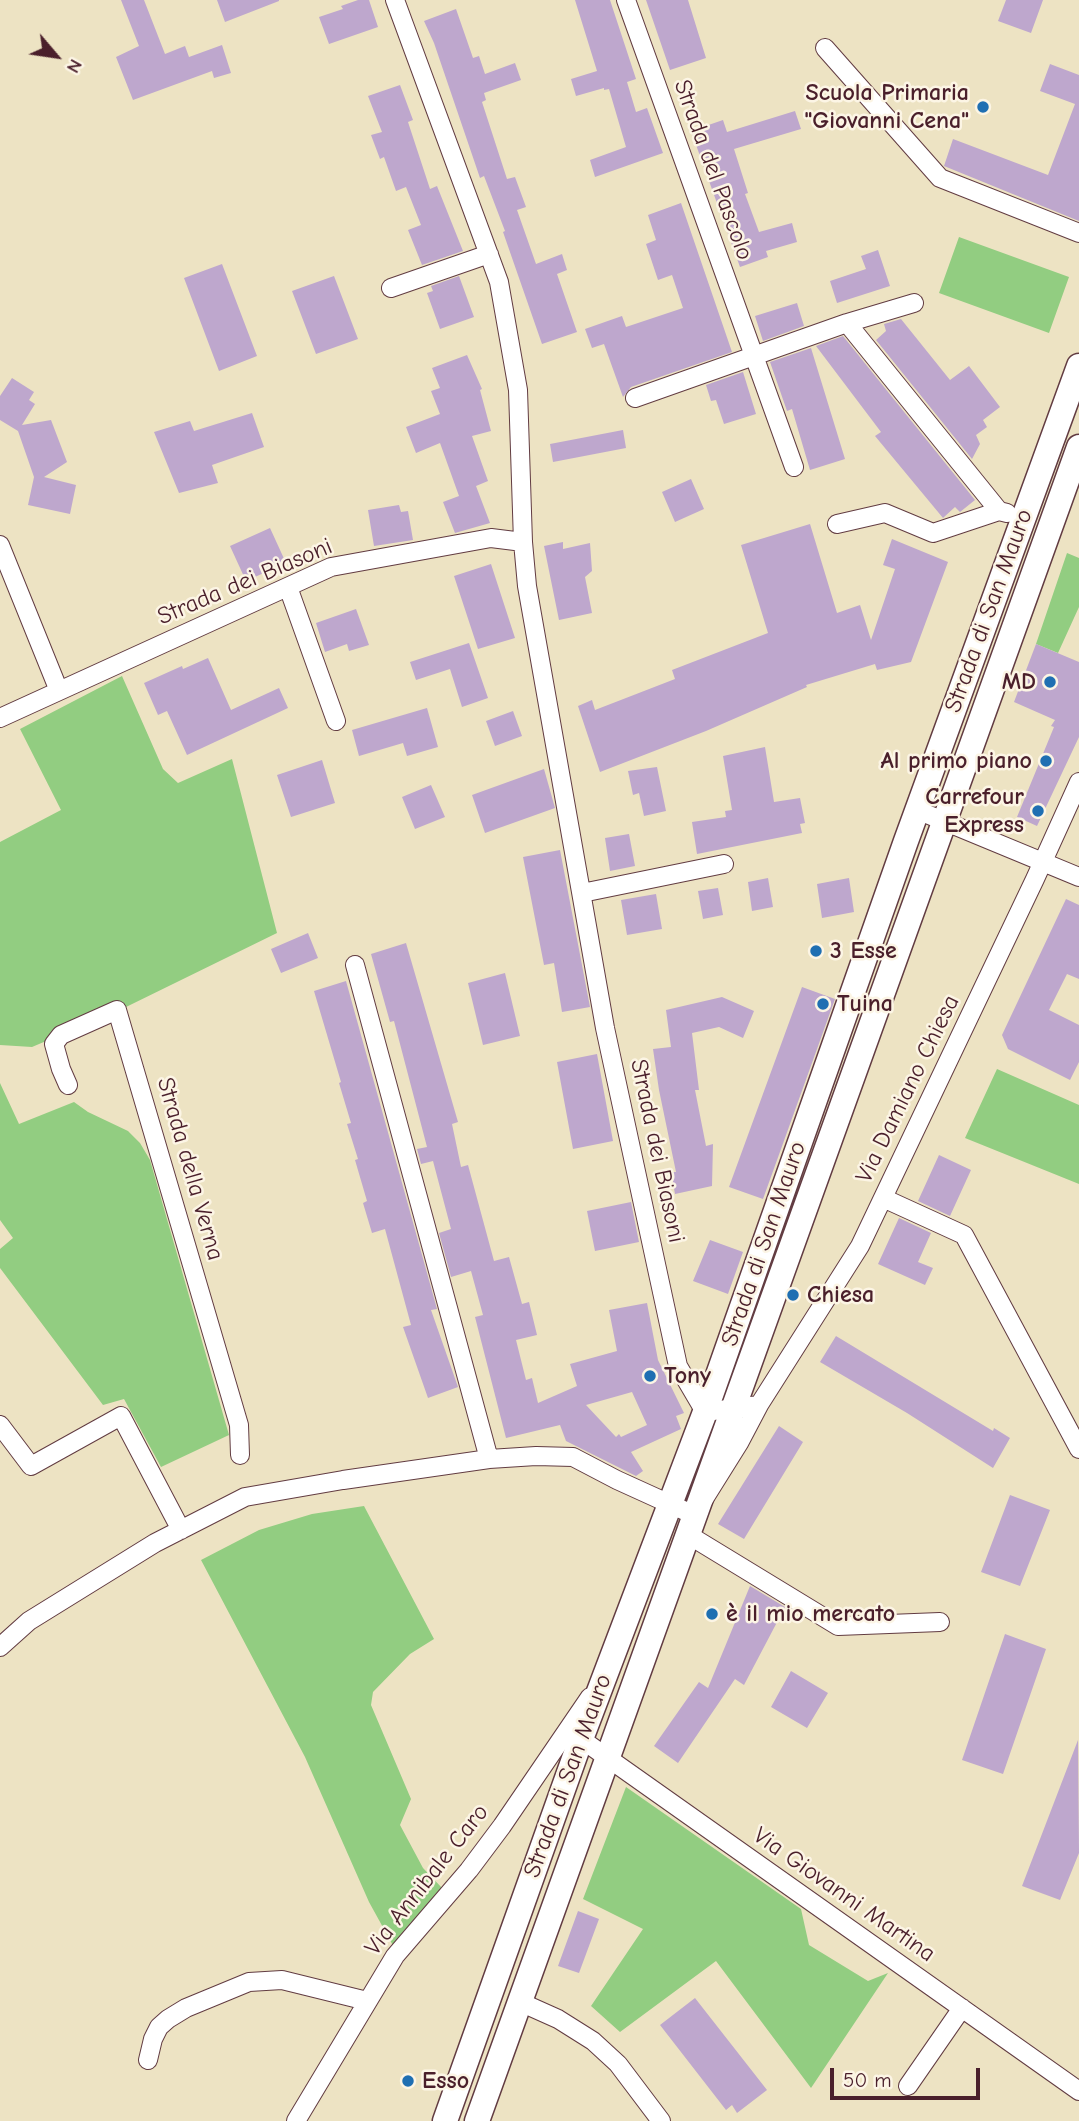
<!DOCTYPE html>
<html>
<head>
<meta charset="utf-8">
<style>
	body { margin:0 }
	#map { position:relative; width:1079px; height:2121px; overflow:hidden; background:#ede3c3; font-family:"Comic Neue",sans-serif }
	canvas { display:block }
	.north { position:absolute; left:21px; top:21px; width:70px; height:70px; -webkit-text-stroke:5px #fcf5e5; paint-order:stroke; rotate:119deg; font-size:19px; font-weight:700; line-height:28px; text-align:center; color:#4a1f2b }
	.north::after { content:''; display:block; margin:auto; width:24px; height:32px; background:#4a1f2b; clip-path:polygon(50% 0,100% 100%,50% 72%,0 100%) }
	.scale { position:absolute; left:830px; top:2068px; width:150px; height:32px; box-sizing:border-box; border:4px solid #4a1f2b; border-top:0; padding-left:9px; font-size:21px; line-height:24px; white-space:nowrap; color:#4a1f2b; -webkit-text-stroke:5px #fcf5e5; paint-order:stroke }
</style>
</head>
<body>
<div id="map">
<canvas width="1079" height="2121"></canvas>
<div class="north">N</div>
<div class="scale">50 m</div>
</div>
<script>
const context = document.querySelector('canvas').getContext('2d');
context.lineJoin = 'round';
function paint(path, color) {
  context.fillStyle = color;
  context.fill(path, 'evenodd');
}
function toPath(rows) {
  const path = new Path2D();
  for (const r of rows) {
    path.moveTo(r[0], r[1]);
    for (let i = 2; i < r.length; i += 2) path.lineTo(r[i], r[i + 1]);
  }
  return path;
}
function trace(path, color, width, dash) {
  context.strokeStyle = color;
  context.lineWidth = width;
  context.lineCap = dash ? 'butt' : 'round';
  context.setLineDash(dash || []);
  context.stroke(path);
}
function write(font, color, halo, rows, align = 'center') {
  context.font = font + ' "Comic Neue",sans-serif';
  context.lineWidth = 5;
  context.setLineDash([]);
  context.textBaseline = 'middle';
  context.strokeStyle = halo;
  context.fillStyle = color;
  for (const [text, x, y, turn = 0] of rows) {
    context.save();
    context.translate(x, y);
    context.rotate((+turn || 0) * Math.PI / 180);
    context.textAlign = isNaN(turn) ? turn : align;
    if (halo) context.strokeText(text, 0, 0);
    context.fillText(text, 0, 0);
    context.restore();
  }
}
paint(toPath([
	[959,237,1069,277,1049,333,939,293],
	[1067,553,1079,558,1079,607,1058,653,1036,644],
	[122,676,163,769,178,783,232,759,277,933,124,1008,32,1047,0,1045,0,842,61,810,20,729],
	[997,1069,1079,1105,1079,1184,965,1138],
	[0,1083,19,1124,74,1102,88,1112,128,1131,140,1143,150,1160,229,1435,161,1467,124,1399,103,1405,0,1268,0,1249,13,1238,0,1220],
	[364,1506,434,1639,410,1654,373,1692,371,1705,411,1799,400,1825,423,1868,443,1889,396,1951,369,1902,305,1757,201,1560,259,1530,312,1514],
	[626,1787,801,1909,809,1945,868,1981,888,1973,811,2088,716,1961,620,2032,591,2006,643,1929,583,1899]
]), '#92cd81');
paint(toPath([
	[121,0,144,0,165,54,185,46,189,57,222,45,231,73,214,78,212,71,133,100,116,57,139,46],
	[217,0,279,0,279,1,225,22],
	[358,0,369,0,378,27,329,44,319,17,343,9,341,6],
	[575,0,610,0,636,79,627,82,636,112,647,108,663,153,595,177,590,160,626,147,609,89,604,90,604,88,576,96,571,79,597,71],
	[646,0,688,0,706,58,670,70],
	[1006,0,1043,0,1031,33,998,21],
	[456,9,473,58,479,56,485,74,515,63,521,80,484,93,486,100,482,102,507,179,515,177,526,207,517,210,536,264,562,254,567,270,557,274,577,332,542,344,503,232,505,231,484,176,480,178,434,43,424,21],
	[1050,64,1079,75,1079,221,944,166,953,139,1048,175,1075,104,1040,91],
	[400,85,413,120,408,122,430,189,437,186,463,251,422,265,408,230,421,225,406,187,396,191,384,157,380,159,371,135,382,132,368,96],
	[795,111,801,129,734,149,748,193,745,194,759,232,792,223,797,242,766,251,768,257,740,267,691,131,723,120,727,132],
	[681,203,732,352,631,387,623,397,604,344,592,348,585,329,622,316,626,327,683,308,672,275,658,280,646,244,656,240,648,215],
	[878,250,890,286,837,303,830,281,866,269,861,256],
	[222,264,257,356,219,371,184,278],
	[334,276,358,339,316,354,292,291],
	[459,276,474,317,440,329,427,293,433,291,431,286],
	[797,303,804,326,763,341,755,316],
	[901,319,950,380,969,366,1000,407,983,420,987,427,976,435,980,444,972,459,876,340,886,331,884,324],
	[843,336,975,500,960,512,955,507,943,518,875,436,881,432,816,346],
	[811,348,845,459,810,470,792,409,787,411,770,362],
	[467,355,482,389,480,390,491,431,472,436,488,481,476,486,490,523,455,533,443,502,459,496,440,443,416,453,406,427,440,414,431,391,440,388,432,368],
	[743,372,756,414,724,424,716,400,711,401,706,385],
	[12,378,34,392,29,400,35,404,22,425,51,420,67,462,44,477,76,485,70,514,28,505,34,477,18,431,0,420,0,396],
	[252,413,264,447,212,465,218,483,179,493,154,432,190,421,194,431],
	[623,430,626,448,553,462,550,444],
	[691,479,704,509,675,522,662,492],
	[399,505,401,512,408,511,413,540,374,546,368,510],
	[810,524,837,613,860,605,871,640,895,569,883,565,892,539,948,562,911,662,877,670,875,664,806,685,807,687,706,731,600,772,578,706,592,700,595,710,675,679,672,670,768,633,741,545],
	[270,528,286,563,246,581,230,546],
	[563,542,563,549,590,543,592,571,585,577,592,613,559,620,544,546],
	[491,564,515,638,478,649,454,576],
	[356,609,369,645,349,651,347,644,325,652,316,623],
	[469,643,488,698,462,707,450,669,416,680,410,662],
	[1036,644,1079,662,1079,737,1037,826,1017,817,1054,727,1051,726,1055,720,1014,702],
	[208,658,231,710,279,688,288,708,187,755,167,711,158,715,144,683,182,666,183,669],
	[427,708,438,747,407,756,403,743,359,756,352,730],
	[513,711,522,736,495,746,486,721],
	[765,747,774,802,800,798,805,823,800,824,802,833,697,854,692,822,726,817,725,811,732,810,723,756],
	[322,760,335,803,291,817,277,775],
	[657,767,666,811,644,816,639,793,633,795,628,771],
	[544,769,555,808,485,833,472,795],
	[431,785,445,817,415,829,402,797],
	[629,834,635,866,610,871,605,838],
	[560,850,590,1007,562,1012,554,963,544,965,523,857],
	[768,878,773,907,752,911,748,882],
	[849,878,854,912,822,918,817,884],
	[718,888,723,915,703,919,698,891],
	[656,894,662,929,627,935,621,900],
	[1066,899,1079,905,1079,979,1067,974,1049,1010,1079,1025,1079,1062,1070,1080,1008,1049,1002,1035],
	[308,933,318,958,281,973,271,949],
	[406,943,458,1122,452,1124,461,1167,468,1165,494,1261,509,1257,522,1304,529,1302,537,1335,516,1340,526,1380,532,1378,538,1403,577,1386,570,1364,617,1351,609,1310,647,1303,658,1360,684,1413,676,1416,681,1429,631,1452,643,1471,636,1476,566,1441,560,1425,506,1438,475,1317,483,1315,471,1271,451,1277,439,1233,451,1229,433,1161,421,1164,417,1149,427,1147,394,1021,390,1022,371,954],
	[632,1392,647,1425,621,1437,619,1434,616,1437,586,1405],
	[505,973,520,1036,483,1045,468,983],
	[346,981,437,1309,431,1310,458,1387,428,1398,403,1327,411,1325,385,1229,372,1233,363,1203,367,1201,355,1160,358,1159,347,1124,351,1123,339,1083,341,1082,314,991],
	[802,987,835,999,763,1199,729,1187],
	[722,997,754,1011,743,1038,719,1027,692,1033,699,1090,695,1090,706,1146,713,1144,712,1186,675,1194,671,1172,676,1172,659,1090,653,1049,671,1047,666,1010],
	[597,1054,613,1141,573,1149,557,1062],
	[939,1155,971,1170,950,1216,918,1201],
	[631,1202,639,1242,595,1251,587,1211],
	[899,1218,931,1233,918,1262,933,1268,925,1285,878,1264],
	[710,1240,743,1252,728,1294,693,1281],
	[836,1336,993,1431,994,1428,1010,1438,993,1468,907,1413,820,1362],
	[779,1426,803,1442,744,1539,718,1524],
	[1010,1495,1050,1510,1020,1586,981,1572],
	[750,1586,785,1607,744,1685,735,1679,678,1763,654,1746,699,1682,708,1688],
	[1005,1634,1046,1649,1003,1774,962,1760],
	[791,1671,828,1693,807,1728,771,1707],
	[1078,1740,1079,1853,1060,1900,1022,1886],
	[578,1911,599,1919,579,1973,558,1966],
	[695,1998,767,2090,737,2113,732,2105,726,2110,660,2025]
]), '#bea7cd');
const street = toPath([
	[395,0,499,282,518,390,523,542,527,586,605,1028,678,1366,705,1412,759,1405,860,1246,1035,879,1079,782],
	[626,0,794,467],
	[825,48,940,178,1079,233],
	[391,288,489,254],
	[847,323,999,511],
	[635,398,847,323,914,303],
	[837,524,885,513,933,533,999,511,1007,513],
	[0,545,59,691],
	[288,587,336,721],
	[0,718,331,567,491,538,523,542],
	[917,810,1079,877],
	[582,893,724,864],
	[355,965,489,1459],
	[68,1085,61,1069,54,1044,61,1035,117,1010,239,1425,240,1455],
	[883,1198,964,1235,1079,1449],
	[0,1425,31,1466,121,1416,181,1530],
	[687,1534,838,1626,940,1622],
	[0,1647,29,1621,155,1543,245,1497,343,1480,489,1459,536,1456,573,1457,617,1480,694,1515,739,1443,759,1405],
	[581,1739,1079,2091],
	[520,2002,558,2019,593,2041,618,2064,661,2121],
	[148,2060,153,2039,159,2027,168,2019,186,2008,249,1982,282,1980,367,2001],
	[908,2086,962,2008],
	[296,2121,395,1956,469,1870,502,1826,590,1697]
]);
const secondary = toPath([
	[445,2121,581,1739,705,1412,906,841,1079,366],
	[477,2121,1079,447]
]);
trace(street, '#623c42', 20);
trace(secondary, '#623c42', 27);
trace(street, '#fff', 18);
trace(secondary, '#fff', 24);
for (const [x, y, r, color] of [
	[983,107,7,"#1f6fb2"],
	[1050,682,7,"#1f6fb2"],
	[1046,761,7,"#1f6fb2"],
	[1038,811,7,"#1f6fb2"],
	[816,951,7,"#1f6fb2"],
	[823,1004,7,"#1f6fb2"],
	[793,1295,7,"#1f6fb2"],
	[650,1376,7,"#1f6fb2"],
	[712,1614,7,"#1f6fb2"],
	[408,2081,7,"#1f6fb2"]
]) {
  const dot = new Path2D();
  dot.arc(x, y, r, 0, 2 * Math.PI);
  context.fillStyle = color;
  context.fill(dot);
  trace(dot, '#fcf5e5', 2.5);
}
write('bold 24px', '#4a1f2b', '#fcf5e5', [
	["Scuola Primaria",969,93,"right"],
	["\"Giovanni Cena\"",969,121,"right"],
	["MD",1036,682,"right"],
	["Al primo piano",1032,761,"right"],
	["Carrefour",1024,797,"right"],
	["Express",1024,825,"right"],
	["3 Esse",830,951],
	["Tuina",837,1004],
	["Chiesa",807,1295],
	["Tony",664,1376],
	["è il mio mercato",726,1614],
	["Esso",422,2081]
], 'left');
write('24px', '#4a1f2b', '#fcf5e5', [
	["Strada del Pascolo",713,170,70],
	["Strada dei Biasoni",245,582,-23],
	["Strada di San Mauro",989,611,-70],
	["Via Damiano Chiesa",908,1089,-64],
	["Strada dei Biasoni",657,1151,78],
	["Strada della Verna",190,1169,74],
	["Strada di San Mauro",764,1244,-71],
	["Strada di San Mauro",568,1776,-70],
	["Via Annibale Caro",427,1880,-52],
	["Via Giovanni Martina",844,1895,35]
]);
</script>
</body>
</html>
